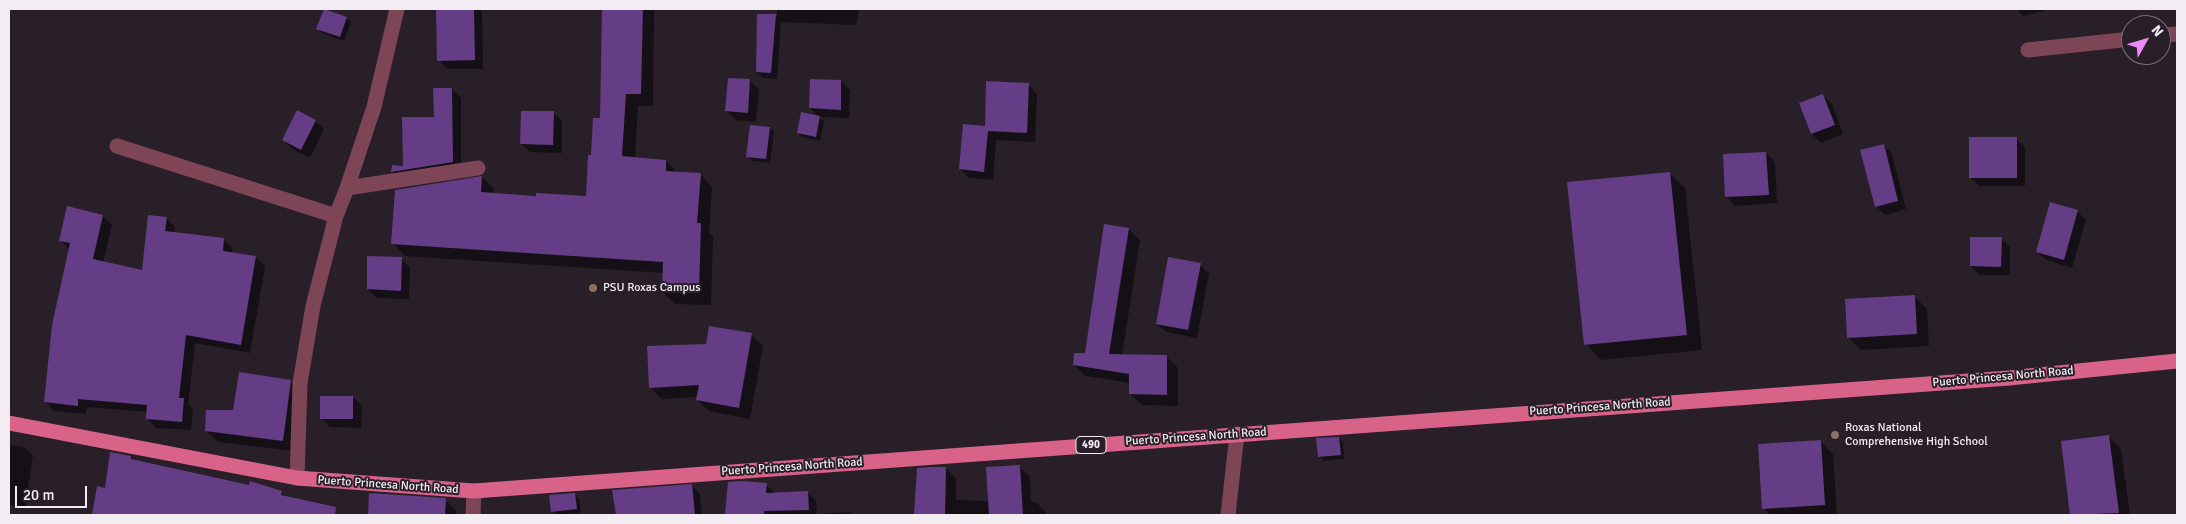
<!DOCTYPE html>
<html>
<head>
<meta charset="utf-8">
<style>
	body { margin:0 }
	#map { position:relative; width:2186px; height:524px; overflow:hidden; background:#281f28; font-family:Signika,sans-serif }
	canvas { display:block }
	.frame { position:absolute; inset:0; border:10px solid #f3edf3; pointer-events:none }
	.north { position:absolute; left:2121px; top:15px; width:50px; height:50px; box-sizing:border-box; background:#281f28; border:1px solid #797179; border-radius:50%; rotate:51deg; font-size:14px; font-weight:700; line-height:20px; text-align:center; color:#f3edf3 }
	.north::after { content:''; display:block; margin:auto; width:18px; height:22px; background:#ef8bf7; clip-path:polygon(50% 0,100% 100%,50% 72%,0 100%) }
	.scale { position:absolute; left:15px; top:486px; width:72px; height:22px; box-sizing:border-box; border:2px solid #f3edf3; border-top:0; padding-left:6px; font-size:15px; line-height:18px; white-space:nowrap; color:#f3edf3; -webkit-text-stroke:4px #281f28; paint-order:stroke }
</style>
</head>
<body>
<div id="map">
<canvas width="2186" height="524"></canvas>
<div class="frame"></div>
<div class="north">N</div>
<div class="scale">20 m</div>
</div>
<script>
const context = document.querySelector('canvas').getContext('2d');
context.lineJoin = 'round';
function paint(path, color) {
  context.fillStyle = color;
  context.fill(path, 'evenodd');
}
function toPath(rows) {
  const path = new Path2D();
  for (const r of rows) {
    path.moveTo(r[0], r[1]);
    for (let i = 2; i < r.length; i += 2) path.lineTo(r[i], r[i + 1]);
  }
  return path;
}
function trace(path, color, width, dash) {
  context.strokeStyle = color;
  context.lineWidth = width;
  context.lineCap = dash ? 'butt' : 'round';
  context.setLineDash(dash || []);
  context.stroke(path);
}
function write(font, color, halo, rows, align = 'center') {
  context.font = font + ' Signika,sans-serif';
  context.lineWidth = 4;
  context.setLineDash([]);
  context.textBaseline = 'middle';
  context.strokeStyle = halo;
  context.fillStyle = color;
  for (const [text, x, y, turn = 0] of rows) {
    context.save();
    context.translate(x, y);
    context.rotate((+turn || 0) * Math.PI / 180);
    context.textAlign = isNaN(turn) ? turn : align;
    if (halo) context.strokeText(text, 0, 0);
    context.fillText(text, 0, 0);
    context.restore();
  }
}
paint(toPath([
	[437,9,482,9,483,69,447,69,439,60],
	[603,9,654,9,653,106,638,106,635,159,666,161,678,173,700,174,712,187,709,233,713,237,711,305,675,304,663,292,664,273,405,256,393,243,396,191,482,177,494,189,494,194,587,197,592,156,601,119],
	[777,9,859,9,856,25,781,22,777,79,763,78,757,72,758,15,777,16],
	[2017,9,2051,9,2023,16],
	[347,18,351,22,344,41,322,33,318,29],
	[729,79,750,81,759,90,756,122,736,120,727,111],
	[841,81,850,90,849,118,819,117,824,121,820,141,802,137,798,132,819,117,810,108],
	[1029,85,1037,94,1035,142,996,140,993,180,969,178,961,169,986,127],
	[452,89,461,98,461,171,401,180,392,171,404,168],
	[1823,96,1832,104,1843,134,1821,143,1812,134,1801,104],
	[553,112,562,121,562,153,530,152,521,144],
	[315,121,324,129,310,158,292,149,284,140],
	[770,128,774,132,770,163,752,161,748,156],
	[2016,138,2025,147,2025,186,1979,186,1970,177],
	[1884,145,1892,154,1906,209,1885,215,1876,206],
	[1766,153,1775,162,1777,203,1735,206,1727,197],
	[1669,173,1685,188,1702,350,1601,360,1586,344],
	[2077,211,2086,220,2072,268,2046,260,2037,252],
	[102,216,112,225,103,263,143,272,166,218,175,227,175,233,223,239,232,248,232,253,255,257,265,266,250,353,195,343,188,404,193,409,191,430,156,428,147,418,147,412,87,407,86,414,54,411,45,401,70,250,61,241],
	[1128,229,1140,240,1122,356,1167,357,1178,368,1178,406,1142,405,1130,393,1130,383,1086,376,1074,365,1086,355],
	[2001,238,2010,247,2010,275,1980,275,1971,266],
	[401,259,410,267,409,299,377,298,368,289],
	[1200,265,1209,273,1197,338,1166,332,1157,324],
	[1914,296,1927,309,1929,346,1861,350,1849,338],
	[751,335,763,346,750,419,709,411,697,400,698,397,662,399,650,387,707,345],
	[290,381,302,393,294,451,218,442,206,430,234,412],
	[353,397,362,406,361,428,330,427,321,418],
	[2109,437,2121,449,2130,515,2071,515,2062,442],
	[1338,438,1343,442,1344,459,1324,461,1320,457],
	[1820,441,1833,454,1837,515,1770,515,1763,508],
	[9,445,24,447,33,455,25,508,9,505],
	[131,457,135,462,281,492,287,498,326,513,325,515,196,515,180,512,180,515,93,515,98,488,106,489],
	[1019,466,1030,477,1031,502,1036,502,1046,512,1046,515,915,515,918,497,946,468,956,479,956,500,989,501],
	[729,483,766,485,775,493,807,492,816,501,817,514,851,512,854,515,726,515],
	[692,486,700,494,702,515,617,515,613,491],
	[370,494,445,500,457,511,456,515,369,515],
	[575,494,579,499,581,513,557,515,553,511]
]), '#0007');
paint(toPath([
	[324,9,347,17,340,37,316,29],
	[436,9,474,9,475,60,437,61],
	[602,9,643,9,641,94,626,94,622,156,666,160,666,171,701,173,697,223,701,223,699,293,662,292,663,262,391,244,395,190,482,176,481,192,536,196,536,193,586,196,588,155,591,155,593,118,600,118],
	[757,14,776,14,771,73,756,72],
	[728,78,750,79,748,113,725,111],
	[810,79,841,80,841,110,809,108],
	[986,81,1029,83,1027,133,988,131,984,172,959,169,963,124,985,126],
	[433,88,452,88,453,162,391,172,392,165,403,166,402,117,434,117],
	[1823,94,1835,125,1811,134,1799,103],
	[297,110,316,120,301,150,282,140],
	[521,111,554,111,553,145,520,144],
	[801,112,820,116,816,137,797,133],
	[750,125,770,127,766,159,746,157],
	[1969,137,2017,137,2017,178,1969,178],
	[1884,144,1898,201,1875,207,1860,150],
	[1766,152,1769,195,1725,197,1723,154],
	[1670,172,1687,335,1584,345,1567,182],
	[2050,202,2078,210,2064,260,2036,252],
	[67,206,103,215,93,259,142,270,148,215,167,217,165,231,224,238,223,251,256,256,241,345,186,335,179,398,184,398,182,422,146,419,147,405,78,399,78,406,44,402,52,325,70,243,59,241],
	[1104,224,1129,228,1109,354,1167,355,1167,395,1129,394,1129,374,1073,365,1074,353,1085,353],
	[1970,237,2002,237,2001,267,1970,266],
	[367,256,402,257,401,291,367,289],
	[1168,257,1201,263,1188,330,1156,324],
	[1915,295,1917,334,1847,338,1845,299],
	[709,326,752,333,739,408,696,400,699,385,649,388,647,346,706,344],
	[239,372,291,380,283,441,205,431,206,410,233,410],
	[320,396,353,396,353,419,320,419],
	[2109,435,2119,513,2070,515,2061,441],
	[1339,437,1341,455,1318,457,1316,438],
	[1821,440,1825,505,1762,509,1758,444],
	[110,452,131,456,131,459,249,485,250,481,282,491,281,495,336,507,335,515,92,515,97,486,105,488],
	[1020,465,1023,515,989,515,986,467],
	[931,467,946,467,945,515,914,515,917,468],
	[742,481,767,483,766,493,808,491,809,510,764,511,764,515,725,514,728,482],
	[692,484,695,515,616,515,612,490],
	[369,493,446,498,445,515,368,515],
	[575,493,577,509,551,512,549,495]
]), '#643d86');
trace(toPath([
	[2161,35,2177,34],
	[2028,50,2131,39],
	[117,146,336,216],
	[347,188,478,168],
	[297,478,300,383,313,306,336,216,347,188,374,107,397,9],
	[473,515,474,491],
	[1228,515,1237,434]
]), '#7e4556', 15);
trace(toPath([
	[9,423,297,478,474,491,2009,378,2177,361]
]), '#d96289', 15);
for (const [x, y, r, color] of [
	[593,288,5,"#8d6e63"],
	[1835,435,5,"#8d6e63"]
]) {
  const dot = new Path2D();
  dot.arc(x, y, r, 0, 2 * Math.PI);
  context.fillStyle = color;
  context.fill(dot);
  trace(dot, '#281f28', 2);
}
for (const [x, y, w] of [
	[1091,445,30]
]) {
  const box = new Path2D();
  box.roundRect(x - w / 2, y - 8.5, w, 17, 4);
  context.fillStyle = '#281f28';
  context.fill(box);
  trace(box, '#f3edf3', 1);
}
write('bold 11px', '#f3edf3', null, [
	["490",1091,445]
]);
write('12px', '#f3edf3', '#281f28', [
	["PSU Roxas Campus",603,288],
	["Roxas National",1845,428],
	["Comprehensive High School",1845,442]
], 'left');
write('12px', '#f3edf3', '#281f28', [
	["Puerto Princesa North Road",2003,377,-5],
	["Puerto Princesa North Road",1600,407,-4],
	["Puerto Princesa North Road",1196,437,-4],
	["Puerto Princesa North Road",792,467,-4],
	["Puerto Princesa North Road",388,485,4]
]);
</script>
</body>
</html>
